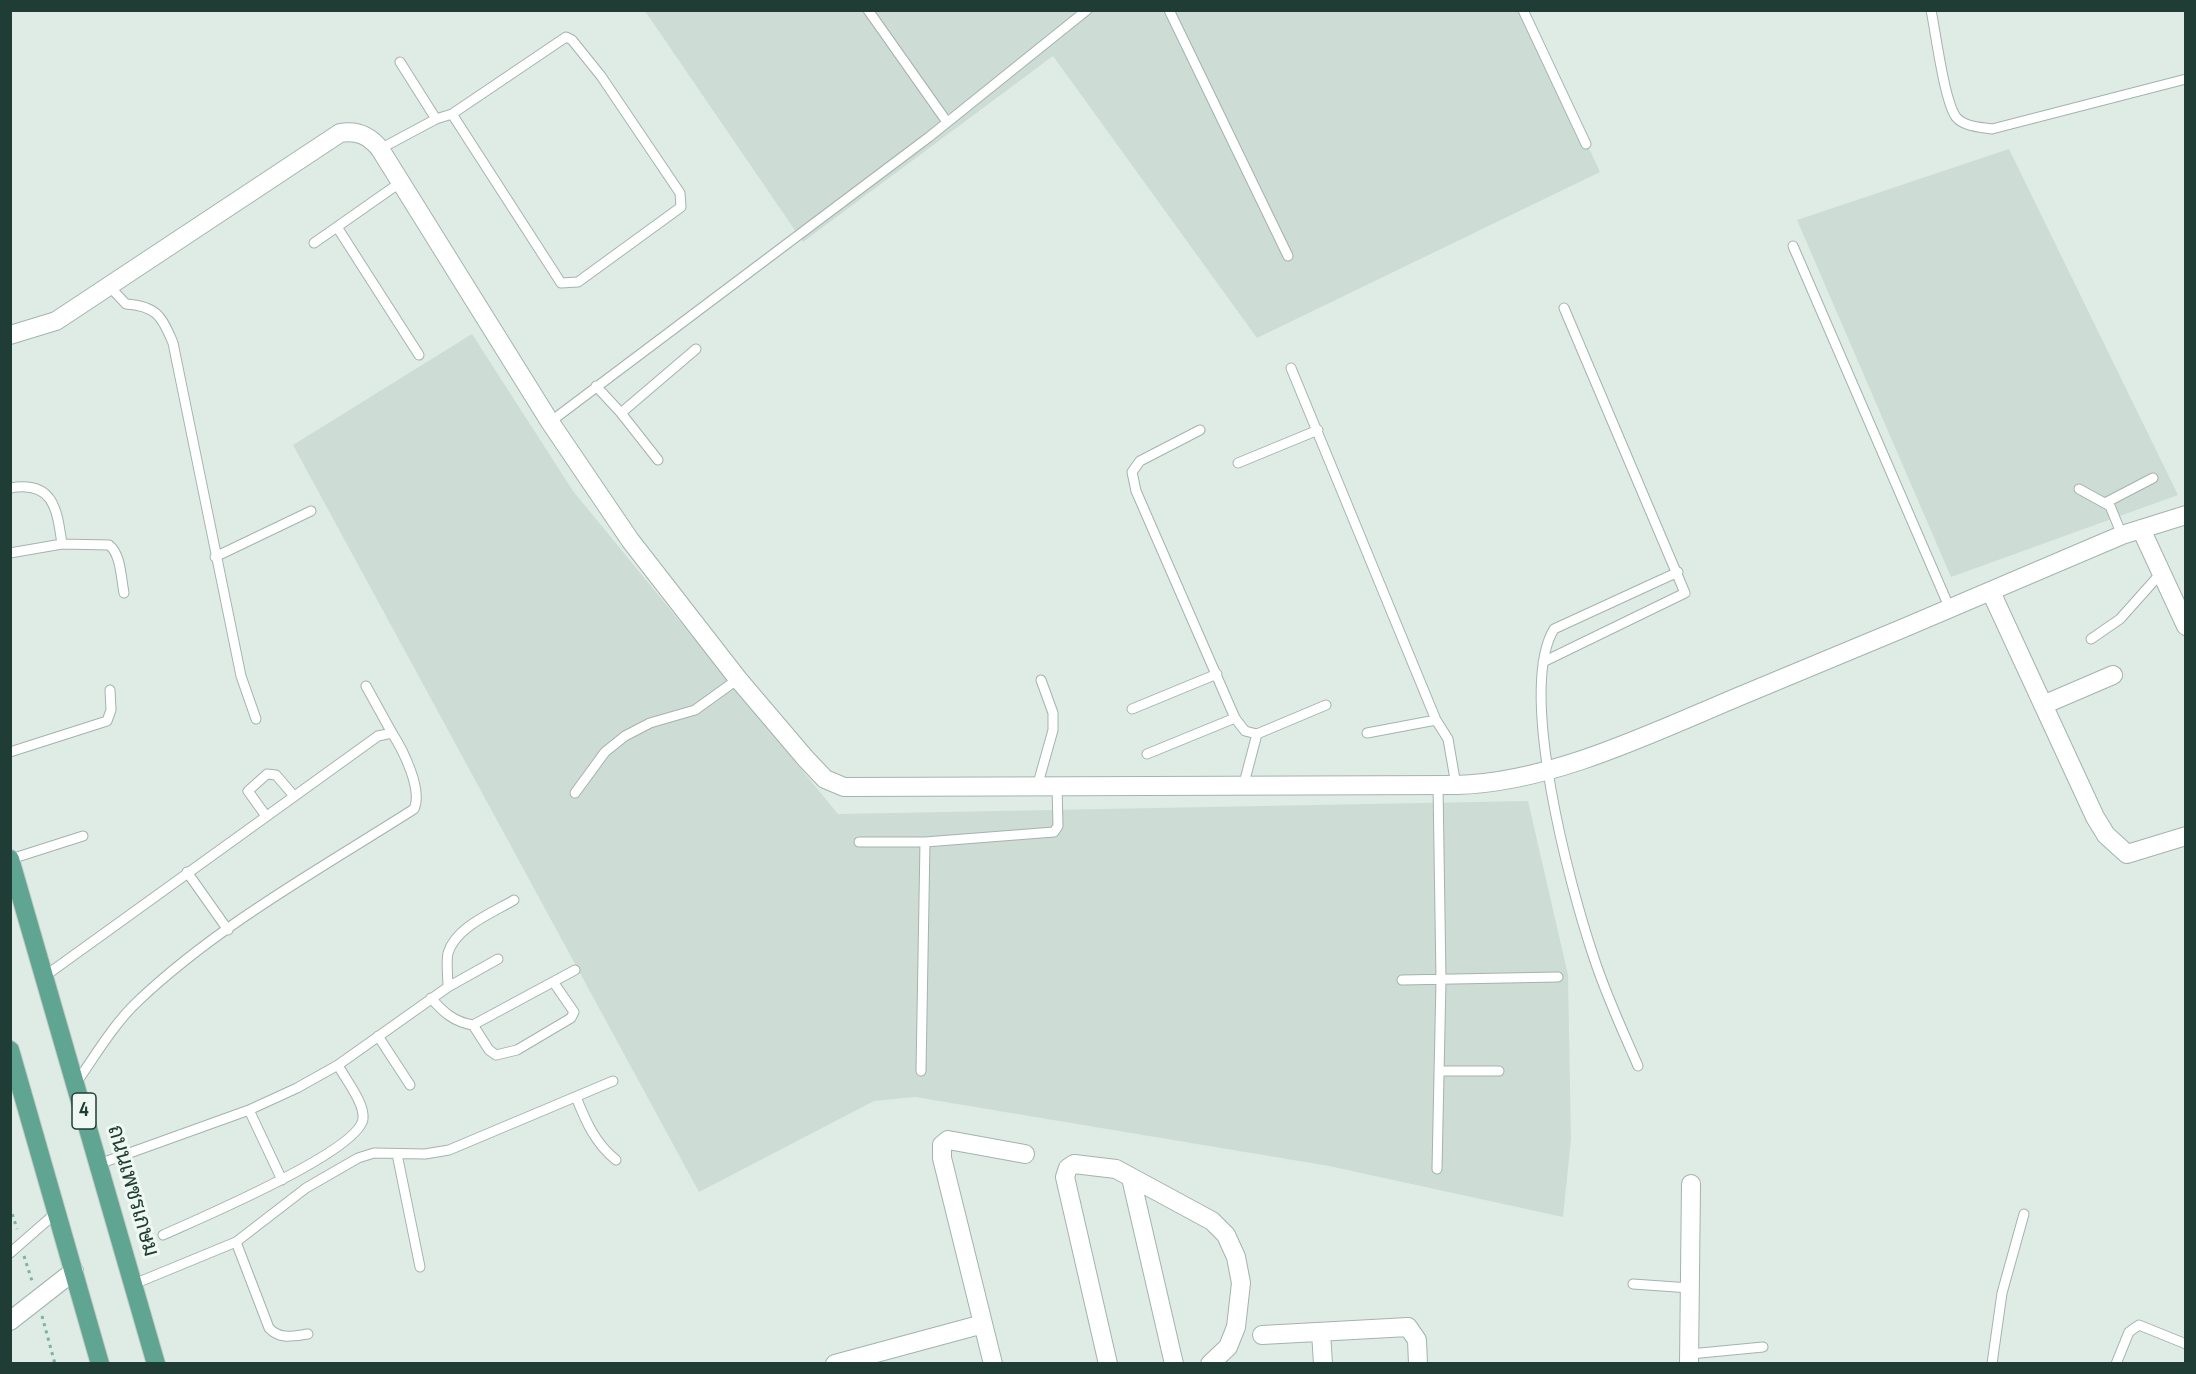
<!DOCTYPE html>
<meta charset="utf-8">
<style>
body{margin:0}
#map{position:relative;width:2196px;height:1374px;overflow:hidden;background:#dfece6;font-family:"Sofia Sans Condensed",sans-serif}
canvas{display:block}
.frame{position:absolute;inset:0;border:12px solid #1f3d34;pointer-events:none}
</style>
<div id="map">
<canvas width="2196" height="1374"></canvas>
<div class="frame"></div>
</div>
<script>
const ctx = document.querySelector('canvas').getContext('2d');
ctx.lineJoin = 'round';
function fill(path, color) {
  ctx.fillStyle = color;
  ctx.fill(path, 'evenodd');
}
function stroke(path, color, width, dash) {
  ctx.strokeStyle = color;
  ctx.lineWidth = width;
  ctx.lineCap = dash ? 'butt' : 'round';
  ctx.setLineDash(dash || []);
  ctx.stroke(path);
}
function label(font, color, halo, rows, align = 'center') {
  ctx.font = font + ' "Sofia Sans Condensed",Sarabun,sans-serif';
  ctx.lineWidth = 6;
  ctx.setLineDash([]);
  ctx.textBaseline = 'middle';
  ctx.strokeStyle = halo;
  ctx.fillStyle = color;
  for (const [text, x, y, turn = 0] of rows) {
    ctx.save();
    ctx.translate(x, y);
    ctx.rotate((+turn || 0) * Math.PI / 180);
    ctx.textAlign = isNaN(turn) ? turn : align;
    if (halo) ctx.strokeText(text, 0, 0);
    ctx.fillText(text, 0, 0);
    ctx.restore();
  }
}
fill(new Path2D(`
 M645,11h881l74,161 -343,166 -204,-282 -250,186z
 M2009,149l169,346 -227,82 -154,-357z
 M472,334l101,157 265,323 690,-13 40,174 3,164 -8,78 -234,-51 -414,-69 -41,4 -175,91 -406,-747z`), '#cddcd5');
const service = new Path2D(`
 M868,10l79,112
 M1169,10l119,246
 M1523,10l63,134
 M1931,10c5,24 13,90 25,107 8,10 25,10 36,12l194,-50
 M400,62l36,57
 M380,149l56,-30 16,-5 114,-77 6,3 29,36 79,117 1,14 -103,75 -17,1 -109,-169
 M337,227l82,128
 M314,243l87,-61
 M1793,246l157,363
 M109,286l17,18c30,2 36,12 47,39l68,333 15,43
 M1291,368l145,352
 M596,386l25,27
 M550,422l379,-285 158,-127
 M1200,430l-60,31 -8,11 4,19 99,227
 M658,460l-37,-47 75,-64
 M1238,463l80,-33
 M10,488c44,-8 47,22 52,56
 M2079,489l31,17 12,29
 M2105,503l48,-25
 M10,553l52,-9 47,1c12,9 12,33 15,48
 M215,557l96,-46
 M2091,639l29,-20 41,-46
 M1543,662l142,-69 -121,-285
 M366,686l26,47
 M1132,709l85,-35
 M1367,733l69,-13 12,19 8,46
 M10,752l97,-31 4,-11 -1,-20
 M1147,754l88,-36 10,13 12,3 69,-29
 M1037,787l16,-57v-17l-12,-33
 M1243,787l14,-53
 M575,793l30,-41 20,-16 25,-13 45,-13 43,-31
 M266,816l-18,-25 19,-17 9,1 18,21
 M859,842h66l129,-10 4,-6 -1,-39
 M11,859l72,-23
 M187,872l41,58
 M45,976l333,-240 14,-3c11,17 31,57 22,76 -94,60 -196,116 -277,193 -24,23 -42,54 -61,81
 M1402,980l156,-3
 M448,987l50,-28
 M431,998c12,14 23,24 42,27l102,-55
 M473,1025l16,25 7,5 21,-5 54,-32 3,-6 -20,-29
 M378,1036l32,49
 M1638,1066c-16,-37 -33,-73 -45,-111 -23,-68 -76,-265 -39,-326l124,-57
 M921,1071l4,-229
 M1439,1071h60
 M576,1097c10,25 19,46 40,63
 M249,1110l33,70
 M397,1154l23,113
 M99,1164l150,-54 48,-22 41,-23 110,-78c0,-10 -2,-24 0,-34 8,-26 44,-40 66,-53
 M1437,1169l4,-189 -3,-195
 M163,1235c33,-15 195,-83 200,-116 2,-16 -18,-40 -25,-54
 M236,1242l33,86c11,12 24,8 39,6
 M10,1253l47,-41
 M134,1284l102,-42 70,-54 52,-30 16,-5 51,1 24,-4 164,-69
 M1633,1284l57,4
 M1690,1354l73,-7
 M1992,1364l10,-71 22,-79
 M2116,1364l13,-32 10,-7 47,19`);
const minor = new Path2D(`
 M10,335l46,-14 284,-188c17,-3 29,2 40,16l170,273 80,118 108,139 68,80 19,20 19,8 612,-2c96,-2 200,-54 289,-91 126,-52 252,-105 377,-159l64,-20
 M2141,529l45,97
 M1991,592l104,225 11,18 21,19 59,-18
 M2043,705l70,-30
 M1131,1178l43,186
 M10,1321l64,-50
 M1321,1332l2,32
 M1262,1335l146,-8 9,13 1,24
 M835,1364l148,-40
 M993,1364l-51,-206v-13l6,-5 77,14
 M1108,1364l-43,-187 3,-9 6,-4 42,5 96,52 14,14 10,22 5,26 -5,44 -8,20 -18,17
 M1689,1364l2,-180`);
const primary = new Path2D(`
 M10,859l146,505
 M10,1050l90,314`);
stroke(service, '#a2b4ad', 11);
stroke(minor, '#a2b4ad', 20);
stroke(primary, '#c0c9c6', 20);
stroke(new Path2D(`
 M10,1207l7,22
 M24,1256l8,25
 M42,1316l13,48`), '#7db29f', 3, [3, 4.5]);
stroke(service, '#fff', 9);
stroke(minor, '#fff', 18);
stroke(primary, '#60a591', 18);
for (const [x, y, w] of [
 [84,1111,24]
]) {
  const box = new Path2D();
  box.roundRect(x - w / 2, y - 18, w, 36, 4.5);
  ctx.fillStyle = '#f0f8f4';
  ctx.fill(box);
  stroke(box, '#1f3d34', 1.5);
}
label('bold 21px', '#1f3d34', null, [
 ["4",84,1111]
]);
label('22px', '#1f3d34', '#f0f8f4', [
 ["ถนนเพชรเกษม",132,1191,74]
]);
</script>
